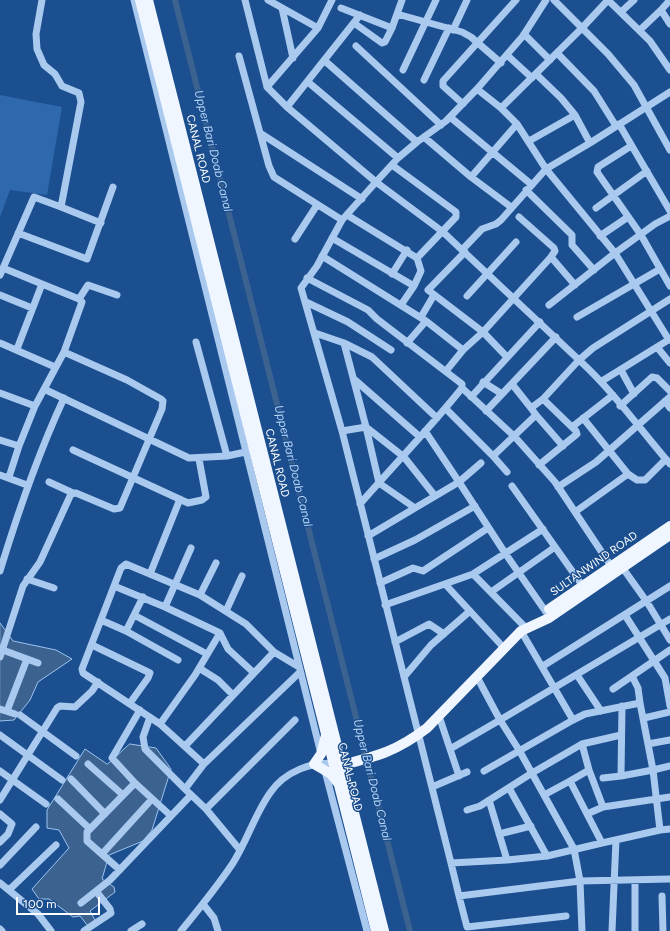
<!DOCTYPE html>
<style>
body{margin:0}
#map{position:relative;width:670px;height:931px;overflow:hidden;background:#1b4f8f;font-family:Figtree,sans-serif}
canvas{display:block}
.scale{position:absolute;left:16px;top:897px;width:84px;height:18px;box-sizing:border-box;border:2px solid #fff;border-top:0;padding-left:5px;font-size:12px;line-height:14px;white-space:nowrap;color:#fff;-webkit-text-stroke:3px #1b4f8f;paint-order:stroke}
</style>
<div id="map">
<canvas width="670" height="931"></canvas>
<div class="scale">100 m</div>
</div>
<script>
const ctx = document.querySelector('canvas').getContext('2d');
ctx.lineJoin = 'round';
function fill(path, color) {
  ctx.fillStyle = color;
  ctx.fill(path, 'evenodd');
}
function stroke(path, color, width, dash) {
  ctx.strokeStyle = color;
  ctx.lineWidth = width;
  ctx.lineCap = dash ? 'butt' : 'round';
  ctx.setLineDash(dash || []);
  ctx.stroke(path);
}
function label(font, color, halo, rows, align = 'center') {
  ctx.font = font + ' Figtree,sans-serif';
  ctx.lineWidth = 3;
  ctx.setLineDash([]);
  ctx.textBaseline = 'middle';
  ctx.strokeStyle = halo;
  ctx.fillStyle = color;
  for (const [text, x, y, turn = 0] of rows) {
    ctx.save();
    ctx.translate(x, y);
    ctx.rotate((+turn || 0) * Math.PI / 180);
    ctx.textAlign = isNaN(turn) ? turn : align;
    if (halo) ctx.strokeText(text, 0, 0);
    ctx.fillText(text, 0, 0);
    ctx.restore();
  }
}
fill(new Path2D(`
 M0,95l62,12 -15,88 -37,-5 -10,27z`), '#2e69ad');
const water = new Path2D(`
 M0,623l13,18 43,9 16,9 -34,23 -8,18 -16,20 -14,1z
 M130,744l26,4 15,21 -19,61 -9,11 -34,14 -7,24 12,8 1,5 -25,19 5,9 -7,6 -8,-10 -7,1 -24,-18h-10l-7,-10 37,-41 -10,-18 -12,-2v-18l38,-61 22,15z`);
fill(water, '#3c6290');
stroke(water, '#9cc4f0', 1);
stroke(new Path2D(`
 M175,0l235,931`), '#3c6290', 6);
stroke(new Path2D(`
 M134,0l187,754
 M245,0l22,87 20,20 89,75 -34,38 -25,46 -16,22 41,143 109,432 56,-3
 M402,0l-5,14 65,18 9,5 30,26
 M554,0l28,28 -81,80 16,16 29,45 -45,51 -5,4 -14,5 -20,21 117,110 14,-12 77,-49
 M608,0l-26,28 26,26 26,31 36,65
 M608,0l42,41 20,29
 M670,0l-9,10 9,14
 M282,8l11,50
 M341,8l51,20 5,-14
 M621,12l13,-12
 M354,23l28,20 3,-1 7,-14
 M318,28l14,-28
 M453,30l14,-30
 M640,30l21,-20
 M524,34l26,26
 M356,46l85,79
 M557,53l37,38 22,35
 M507,55l25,23
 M239,56l21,77 102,66
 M325,61l92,81
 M403,70l33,-70
 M424,80l25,-52
 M308,82l90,76
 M267,87l51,-59 -50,-28
 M670,92l-80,51 -44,26 69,84 40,-29 15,-8
 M463,104l-20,-18v-5l73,-81
 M287,107l73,-92
 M501,108l-24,-19 46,-53 23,-36
 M575,115l15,28
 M450,117l82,68
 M619,124l51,87
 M260,133l9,33 5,11 68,43
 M424,137l47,40 40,30
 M529,141l46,-26 -14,-17 -25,-24
 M631,146l-33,21 -1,5 44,63 29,51
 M471,177l46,-53
 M526,190l46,45v10l22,25
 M61,207l40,16
 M596,208l51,-37
 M347,215l70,43 39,-41v-5l-64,-47
 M18,233l69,26 26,-72
 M600,236l28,-19
 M332,238l82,48 -13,19
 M295,239l22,-34
 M462,250l-19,-18 -67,-50 22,-24 19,-16 29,-21 31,-32
 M465,252l-37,38 55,42 24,25
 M322,256l104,65
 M551,257l24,28
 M3,268l39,16 -25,65
 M392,274l15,-24
 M0,275l34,-78 27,10 20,-105 -2,-9 -17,-7 -7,-12 -11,-9 -7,-16 -1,-15 6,-34
 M307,278l61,32 9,9 85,65v4c-32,40 -68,77 -102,116
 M414,286l7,-15 -4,-13
 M0,295l32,13
 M467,296l49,-54
 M79,299l9,-14 29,10
 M306,302l42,20 43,28
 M549,305l66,-52 54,87
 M421,317l13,-22
 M577,317l83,-48
 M315,333l29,10 28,14 65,61
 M196,342l31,114
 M0,343l55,24
 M344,343l22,84 38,30 31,39
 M407,343l19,-22 37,29 20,-18 68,-75 4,-6 -1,-3 -35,-31
 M657,347l13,16
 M621,370l13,24
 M446,371l17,-21
 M355,380l65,57
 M602,381l68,-42
 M483,382l19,12
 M512,384l19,24
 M462,388l53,49 40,45 56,84
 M44,389l145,69 38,-2 23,-5
 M0,393l35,13 29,-54 18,-50 -3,-3 -37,-15
 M471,397l69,-75
 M665,401l5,7
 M620,406l32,-29 5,1 13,13
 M446,409l47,47 43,-41 -5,-7 12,-9 36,-39c34,31 61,69 91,104
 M486,411l70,-74
 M536,415l27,31
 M583,418l45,56 9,6h8l21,-21
 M572,427l41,-32
 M342,431l24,-4 13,56 36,25 44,-26 -34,-51
 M0,440l19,6
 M73,450l115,53 14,-3 4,-3 -7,-38
 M493,456l14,16
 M481,463l-22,19 46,71 41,59
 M539,465l38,-31 -1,-3 -33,-32
 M0,475l27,10
 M9,477l10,-31 16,-40
 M49,482l24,11
 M512,486l70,99
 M558,487l38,-25 74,-65
 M575,512l53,-38
 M368,536l47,-28
 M374,559l41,-19 60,-34
 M622,567l25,35 23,38
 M0,571c18,-59 38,-117 64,-173
 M150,574l30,-75
 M473,574l53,54
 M27,579l27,9
 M380,583l33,-15 10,3 65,-43
 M445,584l59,64
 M114,586l7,-18 5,-4 74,31 46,29 28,28 25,15
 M491,592l64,-45
 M200,595l16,-32
 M385,605l88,-31 70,-45
 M165,607l26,-59
 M226,611l16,-35
 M134,615l73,39
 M625,615l40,63 5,28
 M101,620l25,11 52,29
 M126,631l17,-34
 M521,631l52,89 12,-6 55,-11 13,67 17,-4
 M395,642l34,-18 15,10
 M92,645l58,28 -2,5 -18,25
 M0,649l38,14
 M0,657l23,-71 17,-24 31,-68 5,-1 38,16 6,-1 42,-99 1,-8 -2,-2 -34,-19 -63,-28
 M543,666l127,-80
 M199,668l19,12 15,15
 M577,675l24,36
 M632,676l6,12 2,15
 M404,677l27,-32 39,-34
 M477,677l23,43 170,-101
 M613,689l57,-39
 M622,706l-1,70 32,-6 7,60 10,-1
 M0,709l15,5
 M140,710l-28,48 23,25 36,33
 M7,711l20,-52
 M20,715l56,41
 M439,716l20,60
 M150,717l-7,20 2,12 40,40
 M644,718l26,-6
 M160,724l35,-49 25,-42
 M0,735l62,45
 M582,744l7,26 14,37
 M648,744l22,-4
 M186,745l88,-93
 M450,749l50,-29 19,30 55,99 6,32 2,50
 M88,764l35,31
 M204,764l96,-92
 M0,771l46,33
 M325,771l42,160
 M484,771l89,-51
 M603,778l18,-2
 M71,779l34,35
 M432,787l35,-15
 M509,788l38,68
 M544,795l26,-14
 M58,799l32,30
 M0,800l57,-92 3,-2 15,1 17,-16 6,-9
 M489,800l18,60 40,-4 55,-13
 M206,809l89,-89
 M467,810l13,-4 52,-33 50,-29 39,-9
 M0,814l12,10 -4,10 -8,8
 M587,814l-17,-33 19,-11
 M660,830l-58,13 -15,-29 16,-7 67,-10
 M499,834l32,-8
 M240,850l-34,-41 -21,-20 19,-25 -44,-40 -77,-51 -1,-4 32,-83 51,21 55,26 8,16 26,24
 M102,854l50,-55
 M451,863l8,33 121,-15 90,-2
 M0,865l36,-38
 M120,870l-33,-29v-9l48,-49
 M635,880v51
 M0,883l38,31 13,17
 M9,890l47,-45
 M459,896l8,31 99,-11
 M662,896l1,35
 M81,903l29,-23 81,-85
 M203,904l11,14 4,13
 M0,929l2,2
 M84,931l27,-18 -1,-4 -14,-18
 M131,931l11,-7
 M181,931c18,-22 36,-44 52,-68 14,-22 22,-49 37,-70 14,-21 43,-33 67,-29
 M612,931l4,-91`), '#a9c9ee', 7);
stroke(new Path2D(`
 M140,0l236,931
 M148,0l236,931
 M549,609l121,-83
 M326,735l-5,19 -7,10 17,10 6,8
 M342,765c36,-9 55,-14 85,-37l94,-97 28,-13 121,-83`), '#f0f6ff', 10);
label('11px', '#fff', '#1b4f8f', [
 ["CANAL ROAD",198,149,76],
 ["CANAL ROAD",277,463,76],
 ["SULTANWIND ROAD",594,564,-35],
 ["CANAL ROAD",350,777,76]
]);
label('italic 12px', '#b5d3f5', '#1b4f8f', [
 ["Upper Bari Doab Canal",213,151,76],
 ["Upper Bari Doab Canal",293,466,76],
 ["Upper Bari Doab Canal",372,780,76]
]);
</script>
